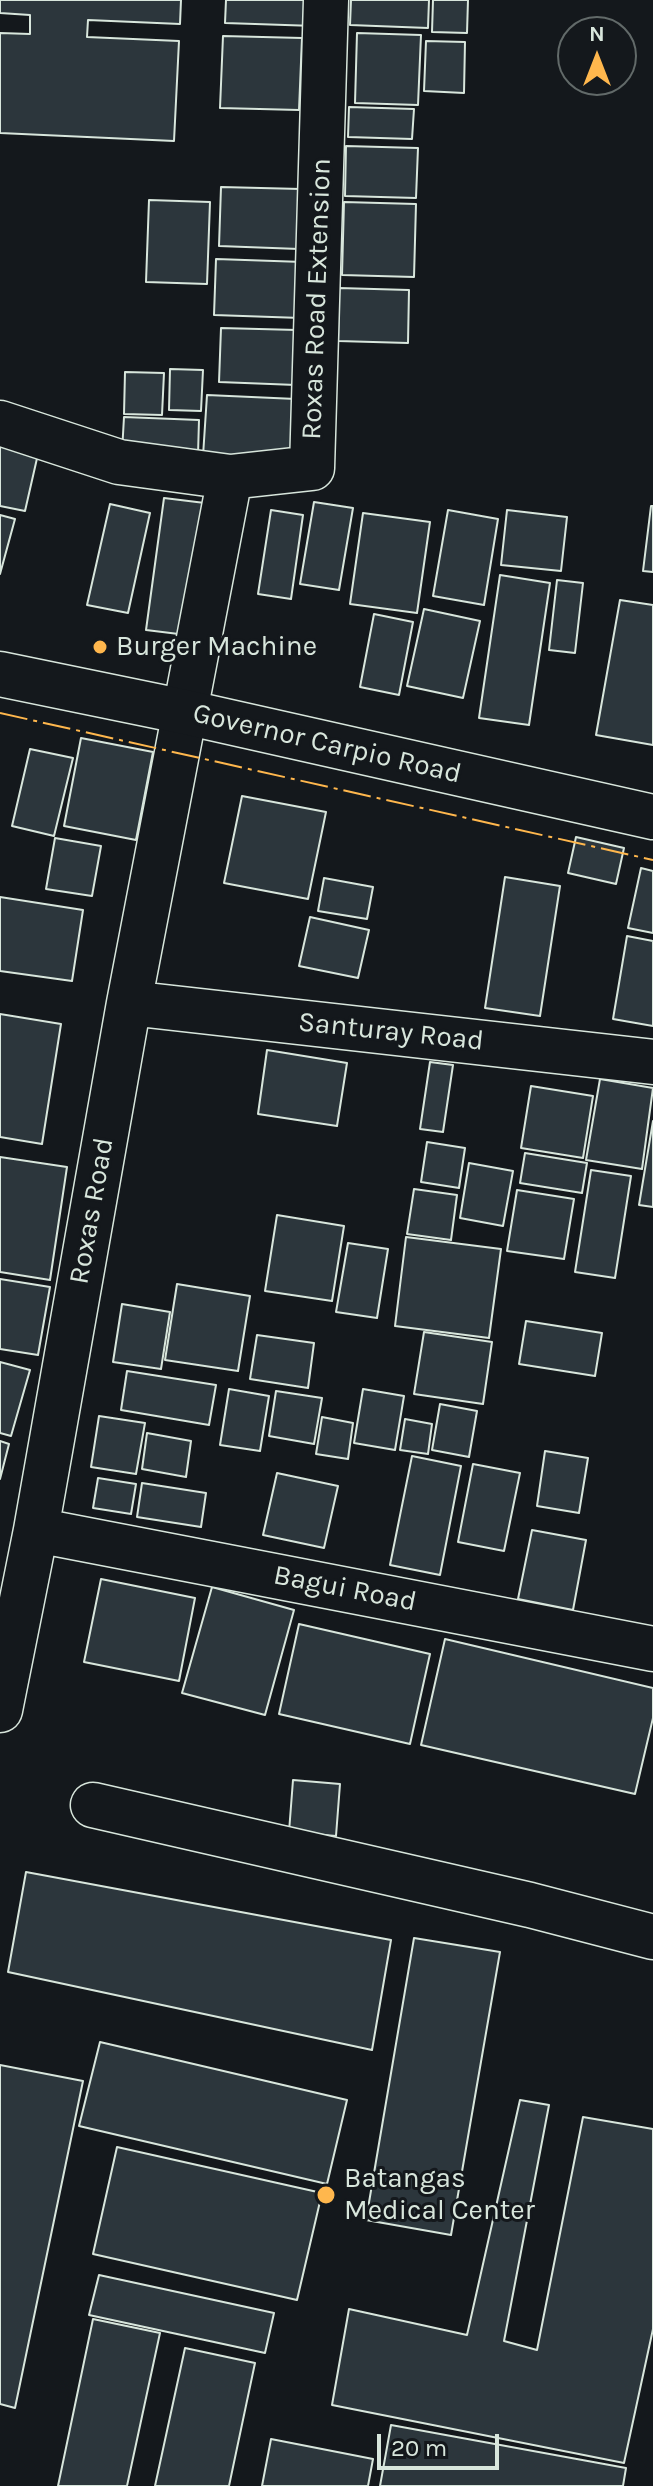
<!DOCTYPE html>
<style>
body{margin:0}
#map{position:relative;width:653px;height:2486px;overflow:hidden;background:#14181c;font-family:Karla,sans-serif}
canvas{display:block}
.north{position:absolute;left:557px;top:16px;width:80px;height:80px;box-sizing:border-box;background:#14181c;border:2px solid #626a69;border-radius:50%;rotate:0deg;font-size:22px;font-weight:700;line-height:32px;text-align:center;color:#d8e6dc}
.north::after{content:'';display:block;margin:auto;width:28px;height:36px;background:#ffb74d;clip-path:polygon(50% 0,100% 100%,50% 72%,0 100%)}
.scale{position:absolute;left:377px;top:2434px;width:122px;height:36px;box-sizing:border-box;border:4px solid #d8e6dc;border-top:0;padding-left:10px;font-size:24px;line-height:28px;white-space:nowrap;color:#d8e6dc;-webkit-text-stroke:6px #14181c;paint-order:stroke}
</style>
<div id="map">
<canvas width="653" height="2486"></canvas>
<div class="north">N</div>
<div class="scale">20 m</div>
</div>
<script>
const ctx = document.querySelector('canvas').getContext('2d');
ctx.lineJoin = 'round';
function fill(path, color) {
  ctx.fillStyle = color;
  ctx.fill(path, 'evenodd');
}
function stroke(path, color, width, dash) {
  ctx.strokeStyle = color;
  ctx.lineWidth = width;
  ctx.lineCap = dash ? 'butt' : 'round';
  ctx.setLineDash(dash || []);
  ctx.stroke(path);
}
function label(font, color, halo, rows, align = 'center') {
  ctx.font = font + ' Karla,sans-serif';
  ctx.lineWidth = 6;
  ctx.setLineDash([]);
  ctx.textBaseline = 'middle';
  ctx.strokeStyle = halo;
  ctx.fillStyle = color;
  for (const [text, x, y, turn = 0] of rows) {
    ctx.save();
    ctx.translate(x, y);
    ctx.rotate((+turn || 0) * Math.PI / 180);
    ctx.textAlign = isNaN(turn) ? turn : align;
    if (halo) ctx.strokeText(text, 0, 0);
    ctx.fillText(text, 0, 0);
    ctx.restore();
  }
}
const building = new Path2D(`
 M0,0h181l-1,24 -92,-4 -1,17 92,4 -5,100 -174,-8v-100l30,1v-19l-30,-2z
 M226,0h90l-1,26 -90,-3z
 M351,0h78l-1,28 -78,-3z
 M433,0h35l-1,33 -35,-1z
 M357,33l64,2 -3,70 -63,-2z
 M223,36l79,2 -3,72 -79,-2z
 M426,41l39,1 -1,51 -40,-2z
 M349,107l65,2 -2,30 -64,-2z
 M346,146l72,2 -2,50 -71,-2z
 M221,187l80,2 -2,60 -80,-3z
 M149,200l61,2 -3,82 -61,-2z
 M344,202l72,2 -2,73 -72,-2z
 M216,259l87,3 -2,56 -87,-3z
 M339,288l70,2 -1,53 -70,-2z
 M221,328l76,2 -1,55 -77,-3z
 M170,369l33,1 -2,41 -32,-1z
 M125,372l39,1 -2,42 -38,-1z
 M207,395l89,4 -3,61 -90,-4z
 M124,417l75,3 -1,35 -76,-3z
 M0,446l38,8 -13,57 -25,-5z
 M164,498l49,6 -18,132 -49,-6z
 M314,502l39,6 -14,82 -39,-6z
 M110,504l40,9 -22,100 -41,-8z
 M651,506h2v66l-10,-1z
 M271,510l32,5 -12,84 -33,-5z
 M448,510l50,9 -14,86 -51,-9z
 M507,510l60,7 -6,54 -60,-6z
 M363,513l67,9 -13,91 -67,-9z
 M0,515l15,4 -15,55z
 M500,575l50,8 -21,142 -50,-7z
 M557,580l26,3 -8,70 -26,-3z
 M620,600l33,5v140l-57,-10z
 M424,609l56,12 -17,77 -56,-12z
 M374,614l39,8 -14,73 -39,-8z
 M81,738l72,14 -17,88 -72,-14z
 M30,749l43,9 -19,78 -42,-10z
 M242,796l84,16 -18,87 -84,-16z
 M576,837l48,11 -8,36 -48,-11z
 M55,838l46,8 -9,50 -46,-7z
 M641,868l12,3v62l-25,-5z
 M505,877l55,9 -20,130 -55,-8z
 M324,878l49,9 -6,32 -49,-8z
 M0,897l83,13 -11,71 -72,-10z
 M310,917l59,13 -11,48 -59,-12z
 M627,936l26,5v85l-40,-7z
 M0,1014l61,10 -19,120 -42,-7z
 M267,1050l80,13 -10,63 -79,-12z
 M430,1062l23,3 -10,67 -23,-3z
 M600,1079l53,9 -11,81 -56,-9z
 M531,1086l62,10 -10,62 -62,-10z
 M653,1121v86l-14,-2z
 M427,1142l38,6 -6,40 -38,-6z
 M525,1153l62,10 -5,30 -62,-10z
 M0,1157l67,10 -17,113 -50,-8z
 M469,1163l44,8 -10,55 -43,-8z
 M591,1170l40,6 -16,102 -40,-6z
 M414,1189l43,6 -6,45 -44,-6z
 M517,1190l57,9 -10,60 -57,-8z
 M277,1215l67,11 -12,75 -67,-10z
 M406,1237l95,12 -12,89 -94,-12z
 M348,1243l40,6 -11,69 -41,-6z
 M0,1279l50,8 -12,68 -38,-6z
 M177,1284l73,12 -12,75 -73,-11z
 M122,1304l48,8 -9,57 -48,-7z
 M526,1321l76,12 -7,43 -76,-12z
 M424,1332l68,10 -9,62 -69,-10z
 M257,1335l57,8 -6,45 -58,-9z
 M0,1362l30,8 -19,66 -11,-3z
 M127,1371l89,14 -7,40 -88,-15z
 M229,1389l40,7 -9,55 -40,-6z
 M363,1389l41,7 -9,54 -41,-7z
 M276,1391l46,7 -8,46 -45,-8z
 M440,1404l37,7 -8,46 -37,-7z
 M99,1416l46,7 -9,51 -45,-7z
 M322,1417l31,6 -5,36 -32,-5z
 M405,1419l27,5 -4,30 -28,-4z
 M147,1433l44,8 -5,36 -44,-8z
 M0,1441l9,3 -9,35z
 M545,1451l43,7 -9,55 -42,-7z
 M412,1456l49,10 -21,109 -50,-10z
 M473,1464l47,9 -16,78 -46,-9z
 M277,1473l61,13 -14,62 -61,-13z
 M98,1478l38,6 -5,30 -38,-6z
 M142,1483l64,10 -5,34 -64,-10z
 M532,1530l54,10 -13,70 -55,-11z
 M101,1579l94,19 -16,83 -95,-19z
 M212,1587l82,23 -29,105 -83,-22z
 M299,1624l131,30 -20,90 -131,-30z
 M445,1639l208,49v30l-18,76 -214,-49z
 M293,1780l47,4 -4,52 -47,-4z
 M26,1872l365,68 -19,110 -364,-78z
 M414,1938l86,14 -49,283 -85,-15z
 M100,2042l247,58 -20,84 -248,-58z
 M0,2065l83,16 -68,327 -15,-4z
 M520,2100l29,5 -45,236 33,9 46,-233 70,12v200l-29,134 -292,-58 17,-96 118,26z
 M117,2147l205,46 -25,107 -204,-46z
 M99,2275l175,38 -9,40 -176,-38z
 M93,2319l67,14 -33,153h-69z
 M185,2348l70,15 -26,123h-74z
 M391,2425l235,43 -3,18h-243z
 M271,2439l102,20 -5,27h-106z`);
fill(building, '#2c363c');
stroke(building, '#d8e6dc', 2);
const minor = new Path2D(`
 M0,423l119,39 111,15
 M129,1003l524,59
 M36,1530l617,119
 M0,1710l36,-180 93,-527 101,-526 82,-9 14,-468
 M93,1805l437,100 123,32`);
const major = new Path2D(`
 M0,674l185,38 468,105`);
stroke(minor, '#d8e6dc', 47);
stroke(major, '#d8e6dc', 47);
stroke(minor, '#14181c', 44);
stroke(major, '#14181c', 44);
stroke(new Path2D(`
 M0,713l653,147`), '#ffb74d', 2, [28, 6, 4, 6]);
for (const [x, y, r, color] of [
 [100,647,8,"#ffb74d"],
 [326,2195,10,"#ffb74d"]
]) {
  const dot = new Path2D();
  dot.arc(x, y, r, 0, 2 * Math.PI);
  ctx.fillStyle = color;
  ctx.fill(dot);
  stroke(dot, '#14181c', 3);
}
label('28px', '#d8e6dc', '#14181c', [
 ["Roxas Road Extension",317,299,-88],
 ["Governor Carpio Road",327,744,13],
 ["Santuray Road",391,1032,6],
 ["Roxas Road",92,1211,-80],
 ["Bagui Road",345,1589,11]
]);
label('28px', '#d8e6dc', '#14181c', [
 ["Burger Machine",116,647],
 ["Batangas",344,2179],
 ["Medical Center",344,2211]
], 'left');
</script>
